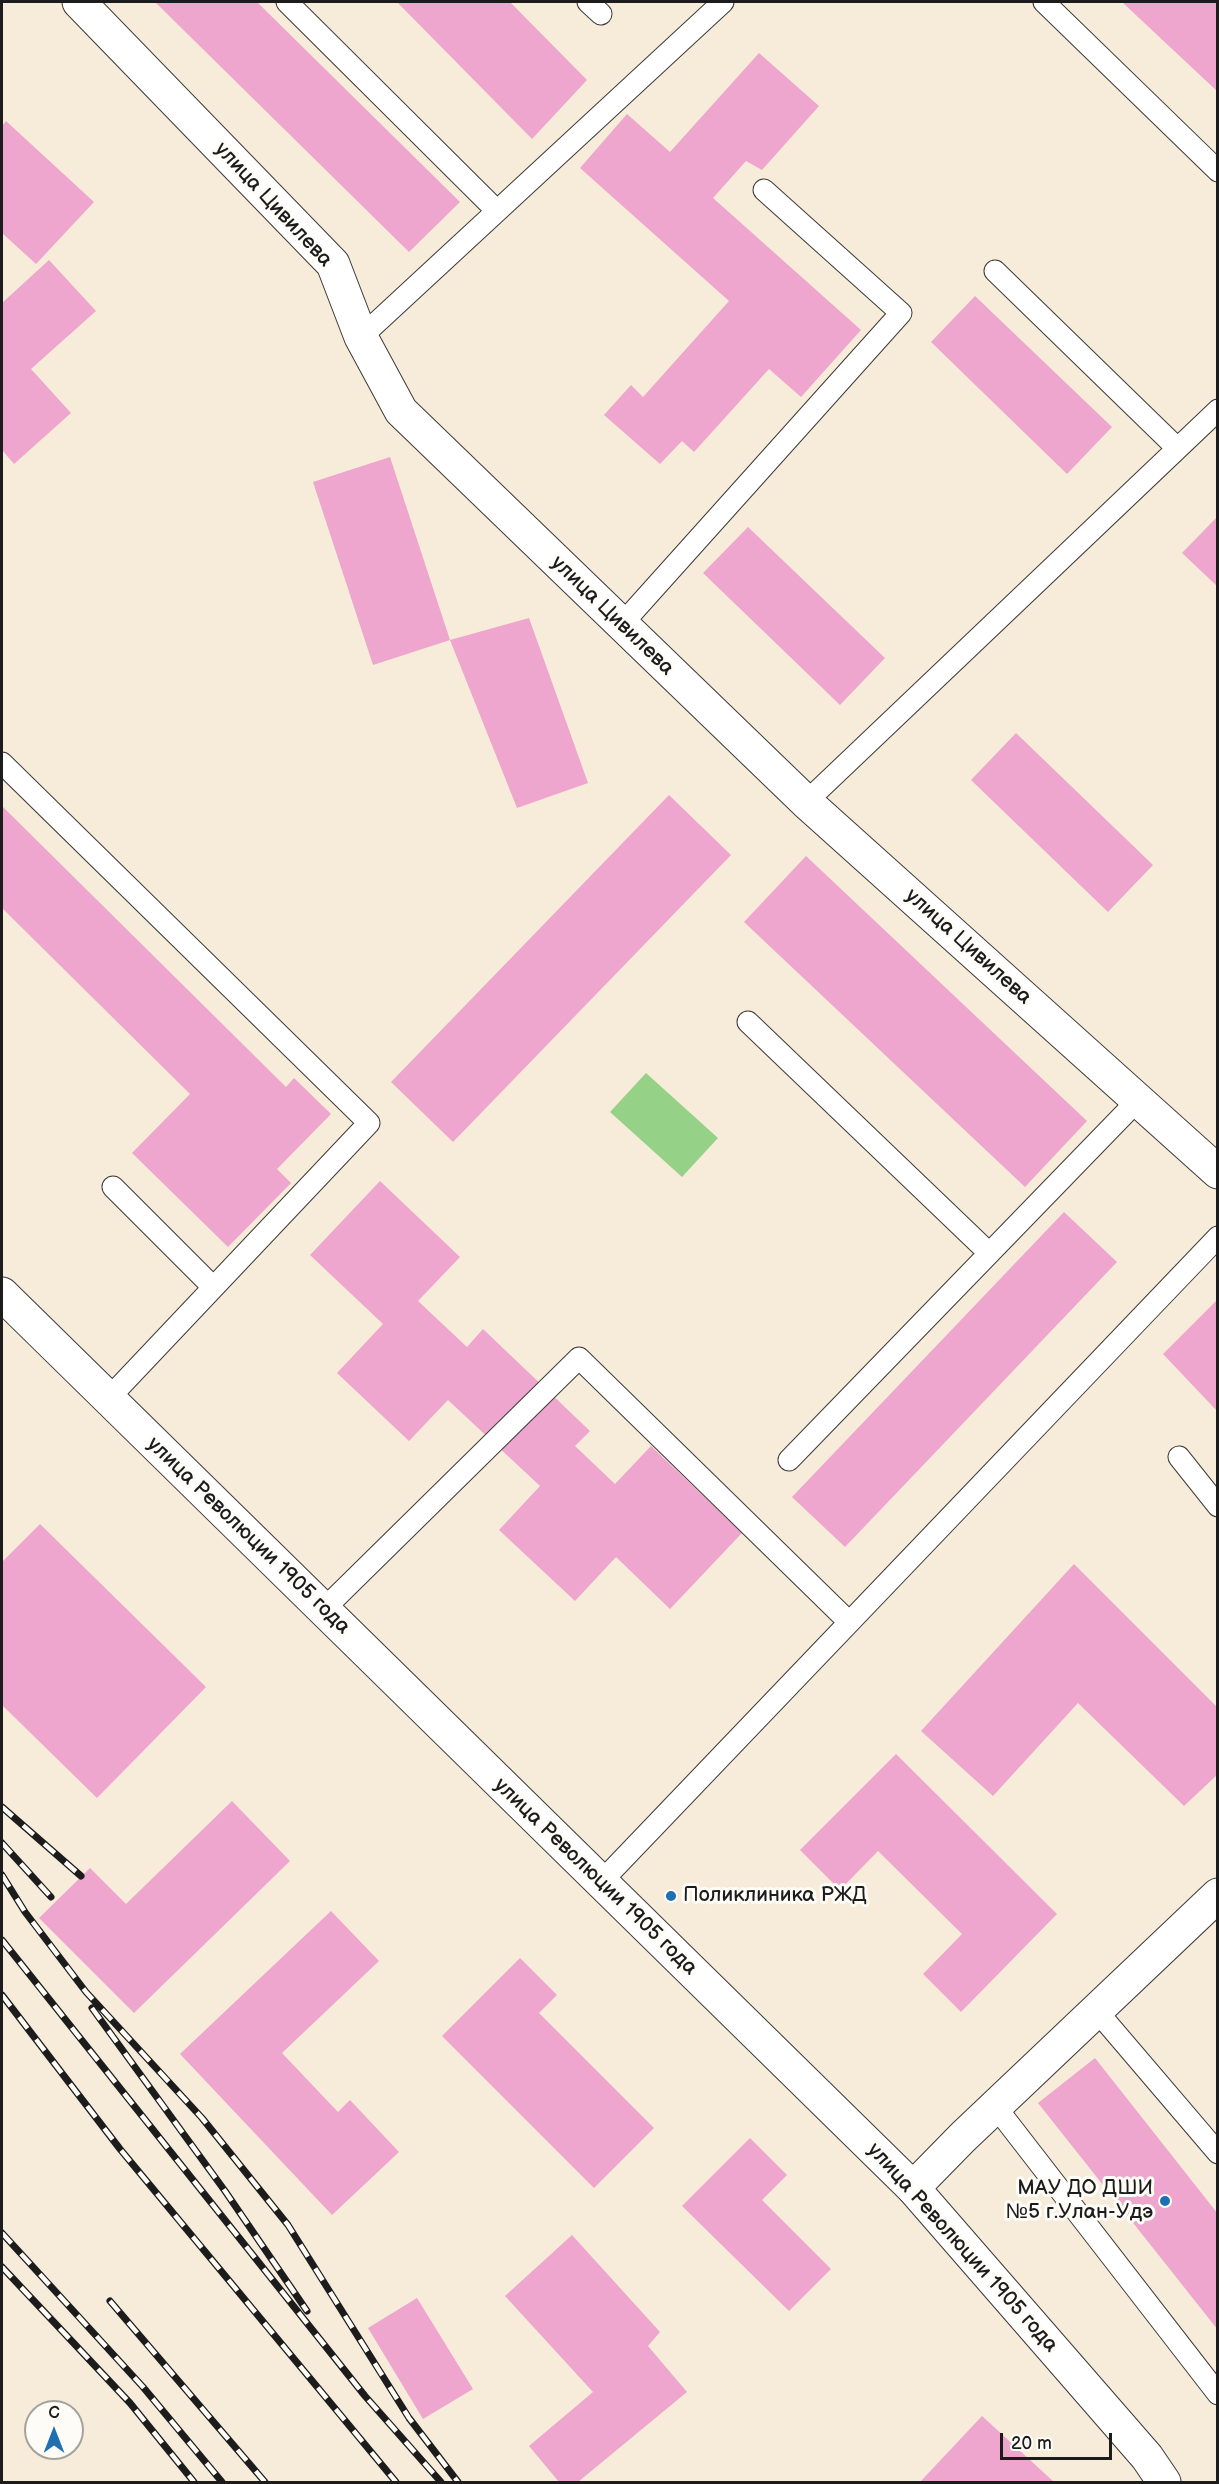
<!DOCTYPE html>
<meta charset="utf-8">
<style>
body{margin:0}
#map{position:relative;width:1219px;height:2484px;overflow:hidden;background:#f7ecda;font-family:"Balsamiq Sans",sans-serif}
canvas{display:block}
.frame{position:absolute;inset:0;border:3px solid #1c1c1c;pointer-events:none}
.north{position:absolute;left:24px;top:2400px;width:60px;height:60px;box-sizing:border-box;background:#fdfcf7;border:2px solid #a3a29f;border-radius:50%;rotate:0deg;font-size:16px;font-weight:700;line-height:24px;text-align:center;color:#1c1c1c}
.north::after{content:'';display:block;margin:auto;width:21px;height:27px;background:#1f6fb2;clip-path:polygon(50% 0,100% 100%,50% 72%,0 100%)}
.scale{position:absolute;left:1000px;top:2433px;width:112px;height:27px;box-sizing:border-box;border:3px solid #1c1c1c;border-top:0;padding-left:8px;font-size:18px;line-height:21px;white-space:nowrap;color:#1c1c1c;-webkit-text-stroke:4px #fdfcf7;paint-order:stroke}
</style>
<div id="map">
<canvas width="1219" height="2484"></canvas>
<div class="frame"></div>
<div class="north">С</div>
<div class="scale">20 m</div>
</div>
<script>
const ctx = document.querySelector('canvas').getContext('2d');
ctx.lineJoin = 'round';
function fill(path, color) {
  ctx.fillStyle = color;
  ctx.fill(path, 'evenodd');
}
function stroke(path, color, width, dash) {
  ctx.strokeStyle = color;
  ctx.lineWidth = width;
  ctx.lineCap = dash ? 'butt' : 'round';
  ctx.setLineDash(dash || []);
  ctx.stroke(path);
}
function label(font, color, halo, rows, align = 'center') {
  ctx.font = font + ' "Balsamiq Sans",sans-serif';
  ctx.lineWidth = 6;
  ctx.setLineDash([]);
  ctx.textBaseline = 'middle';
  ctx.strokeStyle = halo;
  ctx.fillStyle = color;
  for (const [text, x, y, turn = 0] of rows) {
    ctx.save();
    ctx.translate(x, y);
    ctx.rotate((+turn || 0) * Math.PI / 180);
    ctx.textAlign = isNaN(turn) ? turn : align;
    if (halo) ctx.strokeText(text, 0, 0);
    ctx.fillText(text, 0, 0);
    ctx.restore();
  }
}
fill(new Path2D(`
 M646,1073l72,65 -36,39 -72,-65z`), '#95d287');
fill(new Path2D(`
 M155,2h102l203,200 -51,50z
 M397,2h113l77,78 -55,59z
 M1122,2h96v90z
 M759,53l60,53 -57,64 -16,-9 -33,37 148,132 -60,67 -32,-28 -75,83 -12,-11 -22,23 -56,-49 27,-30 12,12 86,-96 -149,-133 47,-54 43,38z
 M6,121l88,81 -58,62 -34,-31v-107z
 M49,260l47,51 -65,58 40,44 -57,51 -12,-14v-147z
 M975,296l137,131 -45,47 -136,-132z
 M390,457l60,183 -77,25 -60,-183z
 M1218,516v71l-36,-34z
 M748,527l137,131 -45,47 -137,-132z
 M529,618l59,165 -71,25 -67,-168z
 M1016,733l137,132 -45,47 -137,-132z
 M669,795l62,60 -278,287 -62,-60z
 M2,806l284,281 8,-9 37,36 -54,55 14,14 -63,64 -96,-94 58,-59 -188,-186z
 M806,856l281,265 -62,66 -281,-265z
 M380,1181l80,76 -42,44 49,46 16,-18 107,102 -15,15 40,38 36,-38 91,87 -72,76 -54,-52 -41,44 -76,-71 41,-44 -92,-86 -39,41 -72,-68 46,-49 -73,-69z
 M1064,1212l53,50 -272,285 -53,-50z
 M1218,1299v113l-55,-58z
 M40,1524l166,163 -109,111 -95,-93v-143z
 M1074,1564l144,144v66l-34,32 -106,-103 -85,93 -72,-65z
 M896,1754l161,160 -96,98 -38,-38 39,-40 -84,-83 -38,39 -40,-40z
 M232,1801l58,60 -156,152 -95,-95 51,-50 36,36z
 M331,1911l48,50 -97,92 56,59 12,-12 49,52 -67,63 -152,-161z
 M520,1958l37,37 -18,18 115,115 -60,60 -152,-152z
 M1095,2058l123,156v116l-180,-227z
 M750,2138l37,37 -25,25 69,69 -42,42 -107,-105z
 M572,2235l88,97 -12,14 39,46 -109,90h-19l-30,-36 64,-54 -88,-96z
 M417,2298l56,91 -50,30 -55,-91z
 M982,2416l72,66h-134z`), '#eea5ce');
const lane = new Path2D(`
 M287,2l210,209
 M588,2l13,12
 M1044,2l174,169
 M995,271l182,177
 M361,337l362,-335
 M622,624l279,-311 -137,-123
 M2,763l367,360 -261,276
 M806,802l412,-392
 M748,1022l241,231
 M113,1187l100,100
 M1179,1457l39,49
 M789,1460l349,-360
 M323,1610l256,-252 270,264
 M601,1882l617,-645
 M1096,2010l122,143
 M995,2106l223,288`);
const street = new Path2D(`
 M79,2l254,262 28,73 40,74 405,391 412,370
 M913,2188l50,-51 255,-242`);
const secondary = new Path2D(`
 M2,1294l911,894 234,269 17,25`);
stroke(lane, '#3d3b38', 23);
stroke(street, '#3d3b38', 35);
stroke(secondary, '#3d3b38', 35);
stroke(lane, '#fff', 21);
stroke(street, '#fff', 33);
stroke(secondary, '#fff', 33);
const rail = new Path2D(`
 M2,1807l79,69
 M2,1843l49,54
 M2,1875l23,37 61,80 116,126 86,107 121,193 49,64
 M2,1940l363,456 76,86
 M2,1995l118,154 276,333
 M92,2008l133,183 82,120
 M2,2233l141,154 79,95
 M2,2267l128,136 64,79
 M110,2301l155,181`);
stroke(rail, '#1c1c1c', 7);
stroke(rail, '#fdfcf7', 4.5, [14]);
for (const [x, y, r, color] of [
 [671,1896,6,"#1f6fb2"],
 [1165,2201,6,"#1f6fb2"]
]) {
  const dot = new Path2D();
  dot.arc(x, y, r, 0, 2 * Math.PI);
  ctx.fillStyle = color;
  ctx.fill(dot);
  stroke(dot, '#fdfcf7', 2);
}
label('21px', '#1c1c1c', '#fdfcf7', [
 ["улица Цивилева",273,205,47],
 ["улица Цивилева",612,616,44],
 ["улица Цивилева",968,947,42],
 ["улица Революции 1905 года",248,1536,44],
 ["улица Революции 1905 года",595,1877,44],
 ["улица Революции 1905 года",962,2248,48]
]);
label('21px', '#1c1c1c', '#fdfcf7', [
 ["Поликлиника РЖД",683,1896],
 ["МАУ ДО ДШИ",1153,2189,"right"],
 ["№5 г.Улан-Удэ",1153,2213,"right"]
], 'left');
</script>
